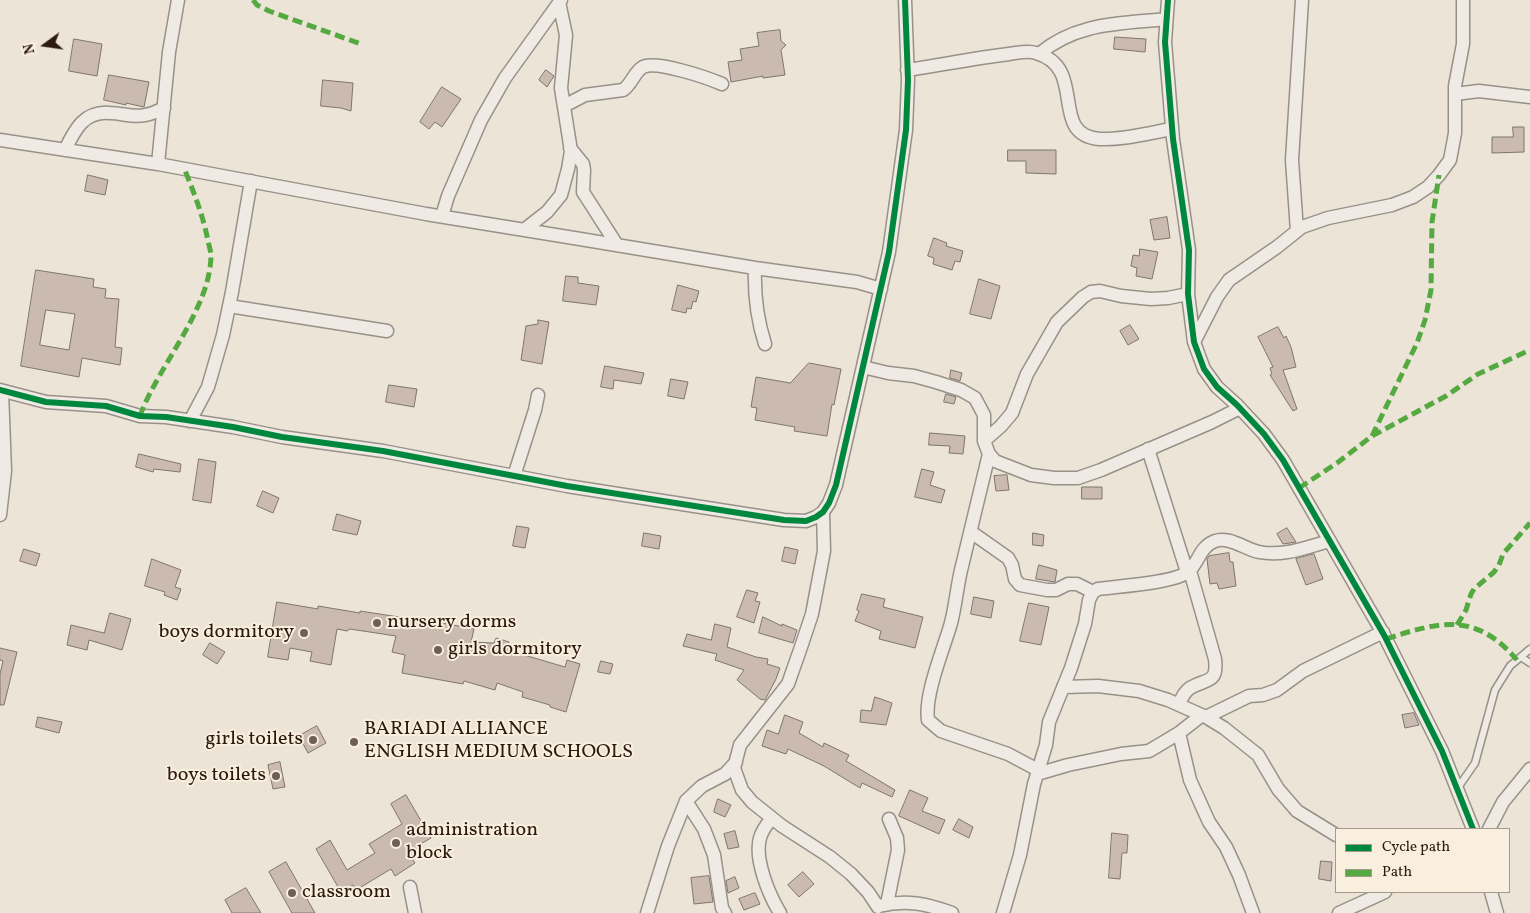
<!DOCTYPE html>
<style>
body{margin:0}
#map{position:relative;width:1530px;height:913px;overflow:hidden;background:#ece4d6;font-family:Vollkorn,serif}
canvas{display:block}
.legend{position:absolute;left:1335px;top:828px;width:175px;height:65px;box-sizing:border-box;background:#f8efde;border:1px solid #a6998b;margin:0;padding:6px 9px;list-style:none;font-size:15px;color:#2c190f}
.legend li{display:flex;align-items:center;gap:10px;height:25px}
.legend b{width:25px;border:1px solid #a6998b}
.north{position:absolute;left:20px;top:20px;width:50px;height:50px;-webkit-text-stroke:4px #f8efde;paint-order:stroke;rotate:256deg;font-size:14px;font-weight:700;line-height:20px;text-align:center;color:#2c190f}
.north::after{content:'';display:block;margin:auto;width:18px;height:22px;background:#2c190f;clip-path:polygon(50% 0,100% 100%,50% 72%,0 100%)}
</style>
<div id="map">
<canvas width="1530" height="913"></canvas>
<ul class="legend">
<li><b style="height:6px;background:#00873e"></b>Cycle path</li>
<li><b style="height:6px;background:#54a941"></b>Path</li>
</ul>
<div class="north">N</div>
</div>
<script>
const ctx = document.querySelector('canvas').getContext('2d');
ctx.lineJoin = 'round';
function fill(path, color) {
  ctx.fillStyle = color;
  ctx.fill(path, 'evenodd');
}
function stroke(path, color, width, dash) {
  ctx.strokeStyle = color;
  ctx.lineWidth = width;
  ctx.lineCap = dash ? 'butt' : 'round';
  ctx.setLineDash(dash || []);
  ctx.stroke(path);
}
function label(font, color, halo, rows, align = 'center') {
  ctx.font = font + ' Vollkorn,serif';
  ctx.lineWidth = 4;
  ctx.setLineDash([]);
  ctx.textBaseline = 'middle';
  ctx.strokeStyle = halo;
  ctx.fillStyle = color;
  for (const [text, x, y, turn = 0] of rows) {
    ctx.save();
    ctx.translate(x, y);
    ctx.rotate((+turn || 0) * Math.PI / 180);
    ctx.textAlign = isNaN(turn) ? turn : align;
    if (halo) ctx.strokeText(text, 0, 0);
    ctx.fillText(text, 0, 0);
    ctx.restore();
  }
}
const building = new Path2D(`
 M780,30l1,11 5,4 -5,5 4,25 -22,3v-2l-32,6 -3,-20 14,-2 -2,-11 19,-3 -2,-13z
 M1115,37l31,2 -1,13 -31,-3z
 M74,39l28,5 -5,32 -28,-5z
 M546,70l8,6 -7,11 -8,-7z
 M109,75l40,7 -5,25 -18,-4v2l-22,-5z
 M323,80l30,3 -2,28 -10,-3 -20,-2z
 M442,87l19,12 -19,28 -7,-5 -6,7 -9,-7z
 M1513,127h11v25l-32,1v-16h21z
 M1008,150h48v24l-30,-1v-12h-18z
 M88,175l20,5 -3,15 -20,-4z
 M1167,217l3,21 -16,2 -4,-20z
 M934,238l13,5 -1,3 17,5 -3,11 -5,-1 -3,9 -19,-6 1,-6 -6,-2z
 M1140,249l18,3 -6,27 -16,-3 1,-8 -6,-2 2,-11 6,1z
 M36,270l58,9 -1,8 13,2 -1,9 14,1 -4,48 7,1 -2,17 -38,-7 -3,19 -58,-11zM46,310l29,4 -6,36 -29,-5z
 M566,276l12,1v6l21,3 -3,19 -33,-4z
 M979,279l21,7 -9,33 -21,-5z
 M678,285l21,6 -3,11 -3,-1 -2,8 -4,-1 -1,5 -14,-3z
 M538,320l11,2 -7,42 -21,-4 5,-34 12,-2z
 M1130,325l9,14 -11,6 -8,-14z
 M1278,327l6,11 2,-2 5,11 5,20 -13,3 14,39 -4,2 -23,-36 2,-1 -2,-6 3,-1 -15,-30z
 M809,363l32,6 -7,36 -2,-1 -5,32 -33,-5 1,-4 -40,-7 2,-12 -6,-1 5,-30 34,6z
 M605,366l39,7 -3,11 -27,-4 -1,9 -12,-2z
 M951,370l11,3 -2,8 -10,-3z
 M671,379l17,3 -4,17 -16,-3z
 M389,385l28,4 -3,18 -28,-5z
 M946,394l10,3 -2,7 -10,-2z
 M930,433l35,3 -2,18 -14,-1 1,-7 -21,-1z
 M139,454l42,10 -1,8 -26,-3 -1,3 -17,-5z
 M199,459l17,3 -5,41 -18,-3z
 M922,469l12,3 -4,13 15,5 -4,13 -26,-6z
 M1007,475l2,15 -13,1 -2,-15z
 M1082,487h20v12h-20z
 M263,491l16,7 -6,15 -16,-7z
 M337,514l24,7 -4,14 -24,-5z
 M517,526l12,2 -4,20 -12,-2z
 M1287,528l9,14 -13,2 -6,-10z
 M644,533l17,3 -2,13 -17,-3z
 M1033,533l11,2 -1,11 -10,-1z
 M785,547l13,3 -3,14 -13,-3z
 M24,549l16,5 -4,12 -16,-5z
 M1229,553l1,9h3l3,24 -17,3 -2,-6 -7,1 -3,-25 2,-3z
 M1314,554l9,25 -17,6 -10,-26z
 M152,559l29,11 -6,17 6,2 -4,11 -13,-5 1,-3 -20,-6z
 M1039,565l18,5 -2,12 -19,-3z
 M747,590l11,3 -3,8 5,1 -6,21 -17,-6z
 M862,594l23,5 -2,8 40,10 -8,31 -36,-9 2,-8 -26,-10 4,-10 -2,-1z
 M974,597l20,4 -3,17 -20,-4z
 M277,602l41,7v-3l42,7v-2l52,8v-2l62,12 -3,13 23,1 2,-5 13,4 -2,8 58,17 2,-7 13,4 -14,48 -16,-5v-2l-28,-8 1,-5 -26,-9 -2,7 -31,-9 -1,3 -61,-11 3,-18 -13,-3 4,-16 -46,-7 -3,2 -10,-2 -6,36 -21,-4 2,-9 -22,-4 -2,12 -20,-3z
 M1029,603l20,4 -8,38 -21,-4z
 M110,613l21,6 -9,31 -33,-10 -2,10 -20,-5 4,-20 33,8z
 M763,617l19,9v-2l15,6 -4,13 -34,-10z
 M715,624l16,4 -4,19 29,10 12,2 -1,5 13,4 -4,11 -11,21 -5,-1 -23,-19 7,-10 -29,-10 2,-6 -34,-8 4,-12 24,6z
 M210,643l15,9 -8,12 -14,-9z
 M0,648l17,4 -13,53h-4v-31l3,-13 -3,-1z
 M601,661l12,3 -3,10 -12,-2z
 M875,697l17,6 -6,22 -26,-3 1,-12 10,1z
 M1414,713l5,12 -14,3 -3,-13z
 M785,715l18,7 -4,11 24,14 1,-4 25,12 -3,6 49,29 -3,7 -30,-14 -2,5 -36,-22 -36,-17 -2,5 -24,-8 5,-16 11,4z
 M38,717l24,5 -3,11 -23,-6z
 M317,726l9,17 -18,10 -9,-17z
 M280,762l5,25 -12,2 -5,-24z
 M910,790l18,8 -6,13 23,9 -6,14 -40,-18z
 M406,795l25,43 -12,7 3,6 -11,6 4,6 -20,13 -4,-7 -35,21 -3,-5 -12,7 -25,-43 14,-9 17,30 28,-17 -6,-9 33,-20 -11,-20z
 M718,799l13,6 -6,12 -11,-5z
 M959,819l14,8 -4,11 -16,-8z
 M735,831l4,16 -11,2 -4,-15z
 M1112,833l16,2 -1,18h-5l-2,26 -11,-1z
 M1321,861l11,1 -1,19 -12,-2z
 M286,862l29,51h-23l-23,-41z
 M803,872l11,12 -15,13 -11,-12z
 M709,876l4,26 -19,2 -3,-26z
 M735,877l4,11 -11,5 -2,-12z
 M246,888l15,25h-29l-7,-13z
 M755,893l5,11 -16,6 -5,-11z`);
fill(building, '#cbbab0');
stroke(building, '#7d766e', 1);
const service = new Path2D(`
 M1521,657l9,6
 M1457,789l18,-26 20,-73 15,-24 20,-17`);
const minor = new Path2D(`
 M1168,0l-3,42 8,97 16,111 -1,44 6,48 10,27 13,18 20,18 27,29 19,26 101,175 58,116 31,78
 M1039,54c38,-32 81,-30 127,-35
 M907,70c34,-5 68,-12 102,-16 8,-1 19,-4 27,-1 53,15 11,82 64,86 24,1 49,-6 72,-10
 M1455,94l24,-3 51,6
 M564,106l21,-11 38,-5c9,-6 11,-18 20,-23 13,-7 65,11 79,17
 M0,140l158,24 268,50 148,24 181,30 102,14 24,7
 M570,148l13,16 1,6 -1,22 34,53
 M65,150c10,-21 19,-39 45,-37 12,0 23,5 35,2 7,-1 13,-4 19,-7
 M158,164l11,-112 9,-52
 M442,216l6,-20 33,-76 24,-42 56,-78
 M524,230l23,-18 14,-17 7,-26 3,-18 -10,-63 5,-53 -7,-33
 M1297,231l-5,-71 10,-160
 M755,268c-1,26 2,51 10,76
 M229,306l158,25
 M1194,342l23,-45 12,-17 48,-33 25,-20 26,-9 64,-13 21,-8 15,-10 11,-12 11,-15 5,-27v-47l8,-42v-44
 M863,367l25,6 26,3 22,6 25,8 14,8 9,17v26l5,13 6,7 36,14 23,3h24l23,-8 111,-48 28,-14
 M0,390l46,12 60,4 34,10 26,1 67,10 49,10 101,14 184,35 217,34 22,1 10,-4 7,-5 6,-9 7,-18 53,-233 17,-122 2,-50 -3,-80
 M190,421l18,-34 15,-52 9,-43 19,-111
 M984,441l17,-15 11,-13 15,-39 30,-52 26,-25 8,-5 9,-1 21,5 30,3 17,-1 20,-4
 M1148,449l39,123
 M989,454c-9,38 -18,75 -27,112 -5,19 -6,38 -11,57 -7,25 -27,72 -23,97l13,11 67,23 30,16
 M514,476l21,-66 3,-15
 M823,512l1,39 -12,63 -11,33 -13,37 -48,61 -6,23 8,22 10,12 30,24 48,31 21,17 17,18 10,15
 M0,515l5,-44 -3,-80
 M971,532l37,26 4,7 3,14 5,6 27,5h9l12,-6h9l16,8
 M1063,687l35,-1 41,5 29,9 38,17 18,11 34,27 20,34 19,22 39,24
 M1179,705c2,-6 5,-13 11,-17 17,-10 28,-4 25,-29l-25,-88
 M1206,717l43,-21 14,-1 14,-5 26,-19 80,-39
 M1179,733l11,47 19,42 17,25 13,28 14,38
 M1037,774l31,-9 53,-11 28,-3 30,-18 23,-18
 M686,801l18,28 10,26 8,53 3,5
 M772,818c-5,6 -10,12 -12,20 -6,21 9,57 20,75
 M1489,829l14,-27 27,-33
 M410,887l5,26
 M1491,892l6,21
 M887,904l11,-54 -1,-12 -8,-19
 M879,906c27,-7 48,-2 73,7
 M647,913l21,-67 18,-45 16,-15 23,-12 11,-12
 M1003,913l17,-58 14,-71 12,-39 3,-23 22,-54 14,-44 4,-24 4,-8 5,-3c22,-3 75,-6 90,-17 11,-9 11,-25 27,-31 14,-5 30,8 44,11 25,5 47,-5 71,-11
 M1339,913l46,-21`);
stroke(service, '#989188', 9);
stroke(minor, '#989188', 15);
stroke(service, '#efebe4', 6);
stroke(minor, '#efebe4', 12);
stroke(new Path2D(`
 M253,0l4,5 12,6 92,33
 M140,416c18,-50 70,-106 71,-160 0,-5 -2,-10 -3,-15 -5,-26 -14,-48 -24,-73
 M1372,436l45,-93 8,-23 6,-30 1,-68 7,-47
 M1299,488l38,-25 35,-27 74,-40 32,-22 52,-24
 M1457,625l9,-15 5,-16 3,-5 20,-17 5,-7 4,-11 27,-31
 M1386,639c55,-18 90,-27 131,21`), '#54a941', 5, [10, 5]);
stroke(new Path2D(`
 M1168,0l-3,42 8,97 16,111 -1,44 6,48 10,27 13,18 20,18 27,29 19,26 101,175 58,116 31,78
 M0,390l46,12 60,4 34,10 26,1 67,10 49,10 101,14 184,35 217,34 22,1 10,-4 7,-5 6,-9 7,-18 53,-233 17,-122 2,-50 -3,-80`), '#00873e', 6);
for (const [x, y, r, color] of [
 [377,623,5,"#6f6055"],
 [304,633,5,"#6f6055"],
 [438,650,5,"#6f6055"],
 [313,740,5,"#6f6055"],
 [354,742,5,"#6f6055"],
 [276,776,5,"#6f6055"],
 [396,843,5,"#6f6055"],
 [292,893,5,"#6f6055"]
]) {
  const dot = new Path2D();
  dot.arc(x, y, r, 0, 2 * Math.PI);
  ctx.fillStyle = color;
  ctx.fill(dot);
  stroke(dot, '#f8efde', 2);
}
label('20px', '#2c190f', '#f8efde', [
 ["nursery dorms",387,623],
 ["boys dormitory",294,633,"right"],
 ["girls dormitory",448,650],
 ["BARIADI ALLIANCE",364,730],
 ["ENGLISH MEDIUM SCHOOLS",364,753],
 ["girls toilets",303,740,"right"],
 ["boys toilets",266,776,"right"],
 ["administration",406,831],
 ["block",406,854],
 ["classroom",302,893]
], 'left');
</script>
